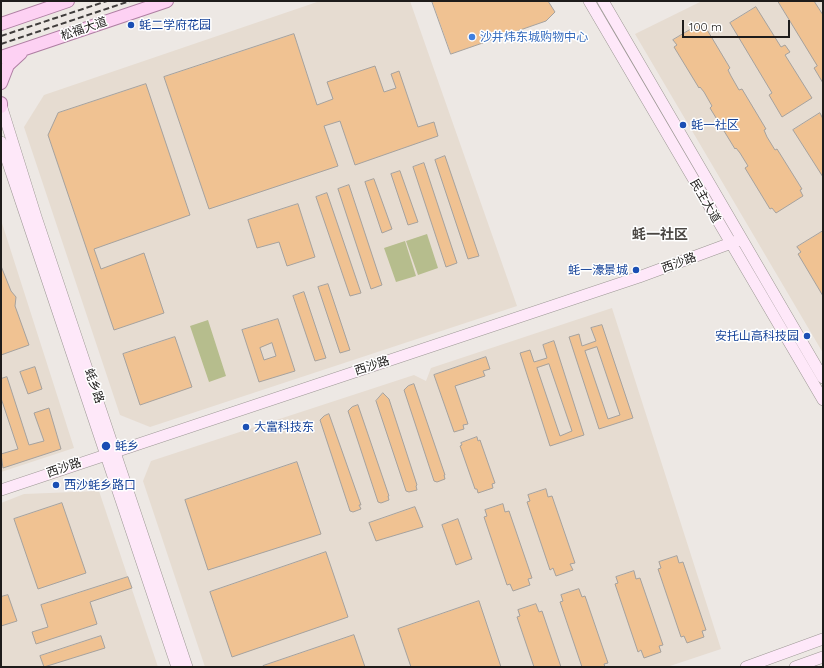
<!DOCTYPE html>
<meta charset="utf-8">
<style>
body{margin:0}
#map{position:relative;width:824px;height:668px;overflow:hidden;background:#ede8e4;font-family:Quicksand,sans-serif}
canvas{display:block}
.frame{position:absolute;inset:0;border:2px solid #1e1c1b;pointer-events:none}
.scale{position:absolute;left:682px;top:20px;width:108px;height:18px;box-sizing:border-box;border:2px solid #1e1c1b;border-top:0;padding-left:5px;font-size:12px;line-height:14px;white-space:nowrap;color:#1e1c1b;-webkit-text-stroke:3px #fff;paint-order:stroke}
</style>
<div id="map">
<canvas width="824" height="668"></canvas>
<div class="frame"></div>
<div class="scale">100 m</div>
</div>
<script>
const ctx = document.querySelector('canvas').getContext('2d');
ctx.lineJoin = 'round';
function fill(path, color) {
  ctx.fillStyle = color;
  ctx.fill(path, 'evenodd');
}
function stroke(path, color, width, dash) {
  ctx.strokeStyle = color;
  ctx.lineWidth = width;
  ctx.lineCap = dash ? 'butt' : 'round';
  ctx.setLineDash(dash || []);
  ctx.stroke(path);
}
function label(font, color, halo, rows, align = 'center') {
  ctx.font = font + ' Quicksand,"Noto Sans SC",sans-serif';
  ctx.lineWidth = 3;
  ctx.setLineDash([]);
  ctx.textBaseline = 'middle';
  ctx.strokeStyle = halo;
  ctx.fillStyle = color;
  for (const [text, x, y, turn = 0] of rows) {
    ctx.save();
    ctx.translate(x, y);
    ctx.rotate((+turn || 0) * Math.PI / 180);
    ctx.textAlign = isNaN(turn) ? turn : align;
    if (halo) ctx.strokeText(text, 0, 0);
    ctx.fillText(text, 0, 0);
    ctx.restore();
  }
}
fill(new Path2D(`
 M320,1h90l107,305 -367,121 -30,-12 -96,-288 20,-32z
 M702,1h121v352l-188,-319z
 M1,220l73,228 -73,24z
 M612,308l109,341 -54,18h-462l-62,-186 8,-20 263,-86 12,6 5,-13z
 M99,491l59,176h-157v-164l23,-9z`), '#e6dcd1');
fill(new Path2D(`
 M427,234l11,34 -20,7 -12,-34z
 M405,241l11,35 -20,6 -12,-34z
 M208,320l18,56 -17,6 -19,-56z`), '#b6bd8d');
const building = new Path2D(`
 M432,1h116l7,11 -9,9 -95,33z
 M778,1h36l9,14v68l-9,-15 3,-2z
 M756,7l25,40 4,-2 5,7 -5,3 27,43 -30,19 -13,-22 3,-2 -42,-70z
 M700,24l3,6 3,-2 24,40 -2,2 3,6 8,14 3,-1 24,40 -2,1 3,7 8,13 2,-1 25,40 -2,1 3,6 -27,17 -4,-5 -2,1 -25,-41 3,-2 -8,-13 -4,-5 -1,1 -25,-41 2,-2 -8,-14 -4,-5 -1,1 -25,-41 3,-2 -4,-5z
 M294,34l23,71 16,-6 -6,-17 48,-16 9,26 12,-4 -5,-14 8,-3 19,56 16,-5 4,14 -83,29 -15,-44 -16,5 14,40 -129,43 -45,-132z
 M146,84l44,131 -96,34 7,20 43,-16 20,60 -50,17 -66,-195 10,-22z
 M820,113l3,6v58l-30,-47z
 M445,156l34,100 -11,3 -33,-99z
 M424,163l33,100 -11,4 -33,-100z
 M400,171l18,51 -10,3 -17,-51z
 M374,179l18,50 -10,4 -17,-51z
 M349,185l33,100 -11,4 -33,-100z
 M327,193l34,100 -11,3 -34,-99z
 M298,204l17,53 -28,9 -8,-24 -22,6 -9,-28z
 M823,231v65l-25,-42 3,-2 -4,-5z
 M1,266l10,25 5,6 -1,9 14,39 -28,10z
 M328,284l22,66 -10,3 -22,-66z
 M304,292l22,66 -11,3 -22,-65z
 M278,319l17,52 -36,11 -17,-52zM272,343l4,13 -12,4 -4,-12z
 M602,325l31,93 -34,11 -30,-92 10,-3 3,12 14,-5 -5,-13zM597,347l23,68 -12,4 -23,-68z
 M175,337l17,50 -52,18 -17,-51z
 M554,341l30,94 -34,11 -30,-93 10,-3 4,12 13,-4 -4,-13zM549,364l23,67 -12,5 -23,-68z
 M486,357l4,12 -7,2 2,5 -30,10 13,38 -5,1 1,4 -10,3 -20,-57z
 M35,367l7,22 -14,5 -8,-22z
 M7,377l22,68 15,-4 -10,-28 15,-5 12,41 -58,19 -2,-14 17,-5 -17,-51v-19z
 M414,384l31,91h-1l1,4 -8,3 -3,-1 -30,-91 4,-4z
 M383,393l6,6 28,86 -1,1 1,4 -8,2 -3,-1 -30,-90z
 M358,405l31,91h-1l1,4 -8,3 -3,-1 -30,-91 4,-4z
 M329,414l32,91h-2l2,4 -8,3 -3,-1 -30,-91 4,-4z
 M477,437l1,4 2,-1 15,43 -3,1 1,4 -15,5 -1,-4h-2l-15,-43 2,-1 -1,-2z
 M297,462l24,72 -113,36 -23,-70z
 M546,489l2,8 4,-1 23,67 -5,1 3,6 -17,6 -3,-8 -3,2 -23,-68 3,-1 -2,-6z
 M62,503l24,70 -48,16 -24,-70z
 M503,504l2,8 4,-1 23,67 -4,1 2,6 -17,6 -3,-7 -3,1 -23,-68 3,-1 -2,-6z
 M415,507l8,20 -47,14 -7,-18z
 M458,519l14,40 -16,6 -14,-40z
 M326,552l22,65 -116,40 -22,-65z
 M677,556l2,7 4,-1 23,68 -4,1 2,6 -17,6 -3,-7 -3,1 -23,-68 3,-1 -2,-6z
 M634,571l2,8 4,-1 23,67 -4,1 2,6 -17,6 -3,-8 -3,2 -23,-68 3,-1 -2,-6z
 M128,577l4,11 -42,14 7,22 -61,20 -4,-12 16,-5 -7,-22z
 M579,589l3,8 3,-1 23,67 -4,1 1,3h-23l-22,-65 3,-1 -2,-6z
 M8,595l9,26 -16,5v-29z
 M479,601l22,66h-90l-13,-38z
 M536,604l3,8 3,-1 19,56h-27l-17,-50 3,-1 -2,-6z
 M354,635l11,32h-102v-1z
 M101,636l4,12 -61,19 -4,-11z`);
fill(building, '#f0c292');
stroke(building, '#a6a29e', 1);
const secondary = new Path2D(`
 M589,1l234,399
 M603,1l220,377
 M1,105l35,112 151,450
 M1,142l176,525
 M1,490l638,-213 103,-38
 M746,667l77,-28
 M795,667l28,-10`);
const primary = new Path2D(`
 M1,24l67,-23
 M1,57l166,-56
 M1,83l7,-18 13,-12
 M1,103v4`);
stroke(secondary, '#9c9894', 12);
stroke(primary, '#ae7ea2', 14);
stroke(secondary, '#fee8f9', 11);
stroke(primary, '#fdd1f3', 12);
stroke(new Path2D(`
 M1,36l106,-35
 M1,44l129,-43`), '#3f3c3b', 2, [6, 3]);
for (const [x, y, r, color] of [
 [131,25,4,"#1a4fb4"],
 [472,37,4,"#3f7fe0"],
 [683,125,4,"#1a4fb4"],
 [636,270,4,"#1a4fb4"],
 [807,336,4,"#1a4fb4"],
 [246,427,4,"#1a4fb4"],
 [106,446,5,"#1a4fb4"],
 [56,485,4,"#1a4fb4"]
]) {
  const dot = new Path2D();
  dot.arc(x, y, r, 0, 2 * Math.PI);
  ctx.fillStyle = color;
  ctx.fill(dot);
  stroke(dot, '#fff', 1.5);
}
label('12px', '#164399', '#fff', [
 ["蚝二学府花园",139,25],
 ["蚝一社区",691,125],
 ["蚝一濠景城",628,270,"right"],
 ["安托山高科技园",799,336,"right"],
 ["大富科技东",254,427],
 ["蚝乡",115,446],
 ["西沙蚝乡路口",64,485]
], 'left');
label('12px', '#1e1c1b', '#fff', [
 ["松福大道",84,29,-19],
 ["民主大道",705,201,60],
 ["西沙路",679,263,-20],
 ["西沙路",372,366,-18],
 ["蚝乡路",94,386,71],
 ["西沙路",64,468,-19]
]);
label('12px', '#366cbe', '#fff', [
 ["沙井炜东城购物中心",480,37]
], 'left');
label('bold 14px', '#4a4642', '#fff', [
 ["蚝一社区",660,235]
]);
</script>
